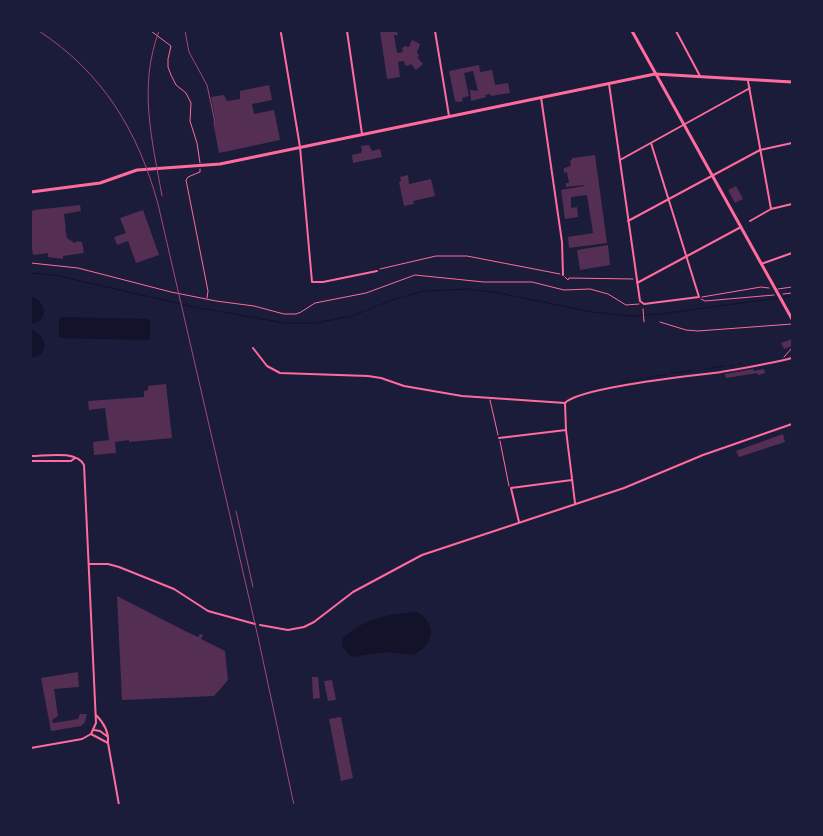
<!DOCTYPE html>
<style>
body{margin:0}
#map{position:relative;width:823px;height:836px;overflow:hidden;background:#1b1b3a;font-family:Spectral,serif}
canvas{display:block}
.frame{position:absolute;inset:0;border:32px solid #1b1b3a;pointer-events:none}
</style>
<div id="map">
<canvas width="823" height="836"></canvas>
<div class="frame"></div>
</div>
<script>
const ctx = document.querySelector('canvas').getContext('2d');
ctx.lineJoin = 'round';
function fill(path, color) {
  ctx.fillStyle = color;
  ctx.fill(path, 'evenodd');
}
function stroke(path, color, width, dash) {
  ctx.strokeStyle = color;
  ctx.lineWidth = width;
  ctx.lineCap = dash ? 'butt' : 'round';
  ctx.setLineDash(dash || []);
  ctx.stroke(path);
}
fill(new Path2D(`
 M31,296c16,6 18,25 0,28z
 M61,317l87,2 2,2v17l-3,2 -86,-2 -2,-2v-17z
 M33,330c15,8 16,25 -2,28v-27z
 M417,612c21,12 17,35 -5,43l-26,-3 -35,5 -9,-11 1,-8c23,-20 44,-24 74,-26z`), '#12122b');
stroke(new Path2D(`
 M31,273l28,3 135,31 91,16h30l37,-7 40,-16 32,-9 44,-2 31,4 93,19 40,4 29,-2 131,-18
 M739,364h3
 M729,366l4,-1
 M712,368l13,-2
 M705,369h1
 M709,369l2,-1
 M672,373l20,-2
 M656,376l10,-1
 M646,378l7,-1
 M640,379h2
 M636,380h2
 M632,381l2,-1
 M620,383l8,-2`), '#12122b', 1);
fill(new Path2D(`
 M380,31l17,1 1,3h-4l3,18 6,-1 -1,-4 3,-2 4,1 3,-7 8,4 -3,8 2,4 -2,1 6,7 -7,6 -5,-6 -3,2 -3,-1 -1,-4 -6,1 2,15 -13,2z
 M479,65l1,7 12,-2 3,15 13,-2 2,10 -19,3 -1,-2 -5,1 1,2 -15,4 -1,-11 8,1 -5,-20 -9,2 5,23 -7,2 1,3 -5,1 -3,-1 -6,-30z
 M269,85l3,15 -20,4 2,10 20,-4 6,30 -61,13 -6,-31h3l-5,-25 13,-2 3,6 13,-2v-8z
 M369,145l3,6 8,-2 2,8 -29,6 -1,-8 9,-2 1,-2 -1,-5z
 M595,155l12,88 -38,5 -1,-11 25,-4 -6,-38 -16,2v11l6,-1 1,10 -13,2 -4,-29 23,-4 -1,-1 -17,2v-4h3l-2,-11 -3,1v-5l7,-2 -1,-6h2v-2z
 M408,175l1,9 22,-5 4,17 -22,5 1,3 -10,2 -5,-24 2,-1 -1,-4z
 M736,186l7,13 -8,4 -7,-13z
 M80,205l1,6 -17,3 2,15h-1l2,9 6,4 2,1 2,-2 5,1 2,11 -21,3v3l-15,-2v-4l-15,2 -2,-13v-30l3,-2z
 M143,210l16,45 -23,8 -8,-22 -11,4 -3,-8 12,-4 -6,-15z
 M608,245l2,20 -30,5 -3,-20z
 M792,339v7l-8,3 -3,-6z
 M753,369l1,2 10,-2 1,4 -7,2 -1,-2 -31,5 -1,-4z
 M166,384l6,54 -43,4v-2l-14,2 1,11 -22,2 -1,-13 16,-2 -4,-32 -16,2 -1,-9 56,-4v-6l4,-1v-4z
 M783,434l2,8 -46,15 -3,-6z
 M117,596l68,35 13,6 2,-3 3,1 -2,4 24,12 3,29 -14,16 -92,4z
 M78,672l1,15 -25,2 4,27 -6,4 1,3 25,-4 2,-5h7l-2,8 -4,4 -30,5 -10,-53z
 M312,677h6l2,21 -7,1z
 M332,680l4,20 -8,1 -4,-20z
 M341,717l12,61 -12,3 -12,-62z`), '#542f53');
stroke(new Path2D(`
 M151,31l20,15 -3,13v8l3,8 5,10 10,8 5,10 -1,18 7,22 3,20
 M200,169v3l-12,5 -2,3 22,111 -1,7
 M31,263l47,5 93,24 45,9 38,5 30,8h12l5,-2 14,-9 51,-10 49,-18 69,7h48l32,8 26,-1 18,5 18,11 13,-1
 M380,269l56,-13h31l93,18
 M565,277l3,3 1,-2 64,1
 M778,289l14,-2
 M783,294l9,-1
 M702,297l59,-10 8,1
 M701,299l4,2 69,-6
 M643,309l1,13
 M660,322l26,8 12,1 94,-7
 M784,357l8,-9
 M490,400l8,35
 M500,441l9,45`), '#ff6b9d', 1);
stroke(new Path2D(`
 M347,31l15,103
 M435,31l14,85
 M676,31l24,45
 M281,33l19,114 12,135h11l54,-11
 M748,81l23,128
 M609,84l31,217 4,3 55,-7 -48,-154
 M541,97l21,145 1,33
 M620,160l130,-72
 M628,221l132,-71 32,-7
 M750,221l21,-12 21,-5
 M761,264l31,-11
 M637,283l104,-56
 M253,348l14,18 13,7 88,3 13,2 23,8 58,10 103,7c15,-16 128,-27 156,-31 23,-4 47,-8 71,-14
 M565,403l1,27 9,73
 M499,438l67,-8
 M31,456c15,0 45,-6 53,9l12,258 -5,11 -9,5 -51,9
 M31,461h40l4,-3
 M519,522l-8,-34 61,-8
 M89,564h19l11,3 55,22 34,22 47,13
 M260,625l28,5 16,-3 10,-5 39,-30 69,-37 202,-67 79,-33 89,-31
 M96,715c8,8 13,18 12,28l11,62
 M94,730l6,1 8,6
 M91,734l17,9`), '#ff6b9d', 2);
stroke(new Path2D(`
 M31,192l69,-9 37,-13 83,-6 435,-90 137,8`), '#ff6b9d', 3);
stroke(new Path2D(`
 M632,31l160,288`), '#ff6b9d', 3);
stroke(new Path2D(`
 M39,31c64,42 99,100 119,173l100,433 36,168
 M159,31c-21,56 -7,108 3,165
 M185,31l4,21 18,33 8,37
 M236,511l17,76`), '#a44b75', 1);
</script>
